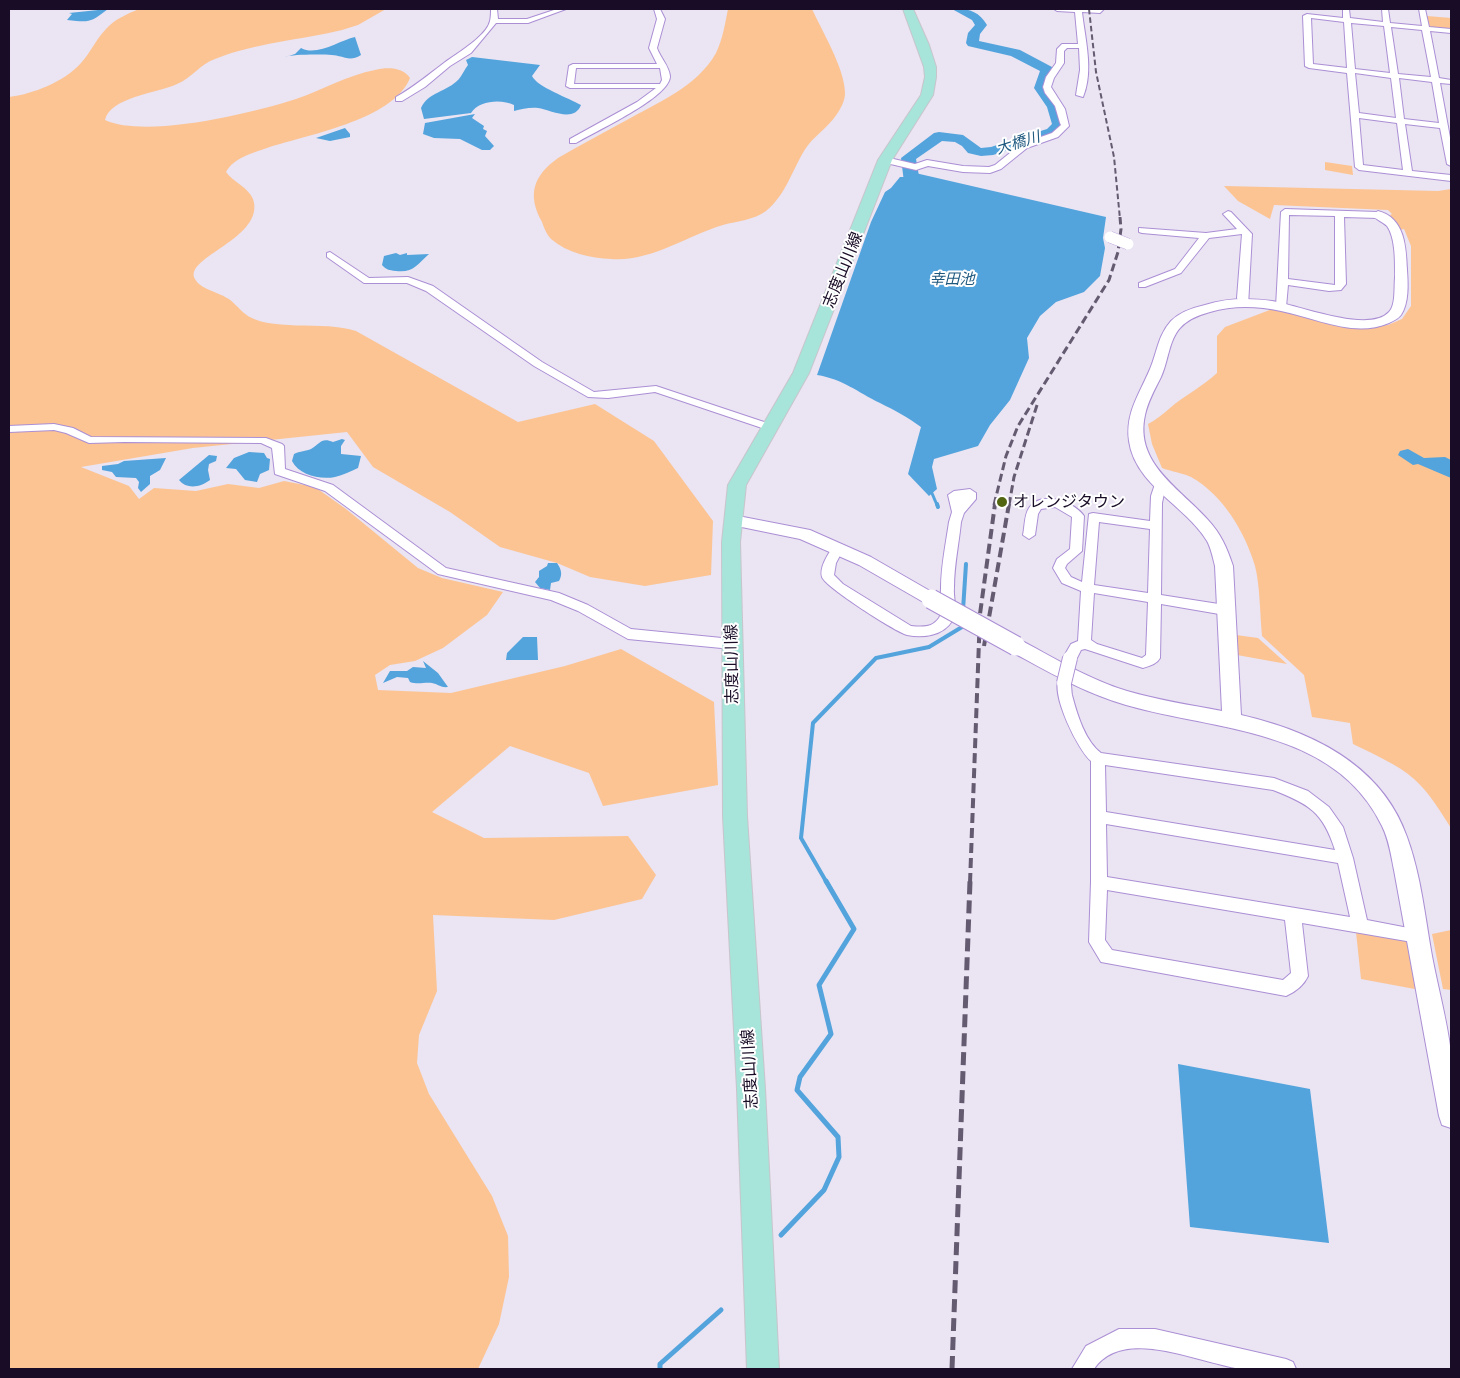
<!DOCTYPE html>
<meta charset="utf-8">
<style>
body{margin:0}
#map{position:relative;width:1460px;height:1378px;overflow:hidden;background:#eae4f3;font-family:Raleway,sans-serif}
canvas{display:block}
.frame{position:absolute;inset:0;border:10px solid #180c26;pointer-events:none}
</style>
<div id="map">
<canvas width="1460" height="1378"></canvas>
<div class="frame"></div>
</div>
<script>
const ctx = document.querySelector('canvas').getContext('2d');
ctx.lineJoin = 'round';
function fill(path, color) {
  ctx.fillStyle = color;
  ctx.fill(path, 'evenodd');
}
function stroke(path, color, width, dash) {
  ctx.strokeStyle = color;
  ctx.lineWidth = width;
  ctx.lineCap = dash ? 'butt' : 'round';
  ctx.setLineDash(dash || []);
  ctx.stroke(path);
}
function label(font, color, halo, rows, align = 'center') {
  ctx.font = font + ' Raleway,"Noto Sans JP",sans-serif';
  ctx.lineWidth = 4;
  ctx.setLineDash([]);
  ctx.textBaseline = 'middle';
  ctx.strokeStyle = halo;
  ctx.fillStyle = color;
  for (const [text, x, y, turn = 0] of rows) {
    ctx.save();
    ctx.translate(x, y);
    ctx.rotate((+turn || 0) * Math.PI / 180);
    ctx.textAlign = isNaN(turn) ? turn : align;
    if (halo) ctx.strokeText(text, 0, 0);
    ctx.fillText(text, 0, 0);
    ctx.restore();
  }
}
fill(new Path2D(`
 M139,9h247l-28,16 -16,5c-41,10 -88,13 -127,29 -15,5 -23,19 -38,25 -19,9 -67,13 -72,36 41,19 148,-7 191,-21 26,-9 52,-24 79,-29 12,-3 28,-3 35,8 -17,43 -106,57 -146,71 -14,5 -30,9 -38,23 7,10 22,15 27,27 13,39 -70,58 -58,80 5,10 23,13 32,19 7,4 11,10 17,15 23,20 80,7 112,18l162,91 77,-18 59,37 59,80 -2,54 -66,11 -55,-9 -33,-14 -57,-16 -50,-35 -77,-45 -26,-35 -154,16 -112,19 48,19 10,13 15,-11 42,3 32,-7 31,4 25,-7 31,6 31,22 72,59 24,10 61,14 -16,23 -44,33 -28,13 -25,4 -15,10 3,15 73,3 114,-27 56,-17 93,53 4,83 -115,21 -14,-33 -79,-27 -78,66 52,26 144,-2 28,39 -14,24 -88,21 -121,-5 4,76 -18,44 -2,28 12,31 63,102 16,40 1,41 -10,47 -21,45h-469v-1272c24,-3 55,-15 72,-34 10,-11 15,-24 25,-34 9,-10 21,-15 33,-20z
 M728,9h84c10,22 33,60 33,84 0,8 -4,15 -8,21 -9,14 -24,22 -33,37 -12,20 -19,45 -38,60 -12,9 -29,10 -43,14 -37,11 -72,37 -112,34 -20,-1 -44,-6 -60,-20 -4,-4 -7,-11 -9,-17 -15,-27 -9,-46 16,-64 22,-13 45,-25 67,-37 32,-18 72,-34 91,-68 7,-15 9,-29 12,-44z
 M1427,16l24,2v12l-22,-2z
 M1325,162l27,4 1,9 -28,-5z
 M1224,186l214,5 13,-2v639c-11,-17 -22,-36 -37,-49 -17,-15 -41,-25 -61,-35l-3,-21 -38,-6 -8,-42 -42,-39c-2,-21 -2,-51 -7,-70 -10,-34 -32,-71 -64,-89 -5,-3 -21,-6 -29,-9l-10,-24 -4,-20c9,-5 14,-9 22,-16 15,-13 32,-21 47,-35v-37l8,-9 50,-19 90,19 23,-2 14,-6 9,-13v-60l-7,-17 -5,1 -9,-15 2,-1 -4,-4 -114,-5 -4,14 -32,-18z
 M1236,635l22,3 29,26 -50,-9z
 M1451,930v60l-8,-1 -11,-55z
 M1356,932l55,9 9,49 -59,-11z`), '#fcc493');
fill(new Path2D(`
 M108,9c-19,15 -20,13 -41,11l5,-6 -3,-1z
 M355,37l6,18c-10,6 -13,3 -23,1 -8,-2 -45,-2 -53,1l10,-3 6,-6c16,9 39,-8 54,-11z
 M472,57l68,8 -8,11c5,11 37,22 49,29 -7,18 -30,5 -43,3 -8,-1 -16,1 -24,3v-6c-12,-6 -35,-5 -43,8l-47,6 -3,-11c7,-16 26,-16 38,-29 3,-4 6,-10 9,-14l-2,-5z
 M475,114l-3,4 12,8 -1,3 4,2 -2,5 9,10 -4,4h-8l-22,-11 -26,-1 -11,-4 2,-11z
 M345,128l5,6v3l-20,4 -14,-3z
 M911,172l195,45 -3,21 2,10 -5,28 -16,16 -28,10 -16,14 -13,22 2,20 -19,42 -20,25 -12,21 -44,13 -2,8 5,22 -8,7 -21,-22 13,-47c-15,-11 -25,-16 -41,-24 -23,-11 -37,-24 -63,-28l54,-153 14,-30 6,-4 9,-11h6z
 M396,253l4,2 7,-2v2l22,-1c-12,11 -16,19 -33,17 -8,-1 -9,-1 -14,-6l2,-9z
 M342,439l3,1 -4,6v8l20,2 -3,12c-7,3 -15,7 -23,9 -15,3 -36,-2 -43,-16l2,-7c6,-3 12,-3 17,-5 9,-5 10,-12 22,-7z
 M1408,449l16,9 21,-1 6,3v18l-33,-14 -5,1 -15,-10 2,-4z
 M249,452l15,1 3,5 3,1 -1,11 -9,4 -3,8 -12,-2 -9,-11 -10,-1 8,-10z
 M209,455l8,1 -1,5 -7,3 -1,6 2,10c-9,7 -23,10 -31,0z
 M166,458l-6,12 -10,6v8l-9,8 -3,-4 1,-6 -3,-4 -20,-1 -4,-5 -10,-2v-4l16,-2 6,-3z
 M548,563h9c4,6 6,11 2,18l-8,2 -1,7 -10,-2 -5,-6 4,-5v-6l8,-5z
 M523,637h14l1,23h-32l1,-7z
 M423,661l15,12 10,14c-7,1 -10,-3 -16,-4 -8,-1 -14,2 -22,-1l-2,-4 -11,-1 -14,6 7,-12h17l6,-4 13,1z
 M1178,1064l132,25 19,154 -139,-16z`), '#53a3dc');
stroke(new Path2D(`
 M931,491l6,14`), '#53a3dc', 3);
stroke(new Path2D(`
 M937,504l1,3
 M963,610l3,-46
 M827,883l-26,-45 12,-115 63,-65 53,-11 33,-20v-3`), '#53a3dc', 4);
stroke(new Path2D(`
 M781,1235l43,-45 15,-33 -1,-20 -41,-47 3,-13 31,-43 -12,-49 35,-56 -28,-48
 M660,1369v-5l61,-54`), '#53a3dc', 5);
fill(new Path2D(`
 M952,9c15,-1 27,2 35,16l-7,9 -1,7 41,9 32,17 2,3 -6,18 13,19 5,17 -9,11 -64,20 -12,1 -13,-3 -6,-7 -7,-4 -13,-1 -26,18 4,23 -3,3h-10l-3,-3 -3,-24 33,-25 5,-1 24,3 18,13 10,-1 56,-18 5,-5 -5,-17 -13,-19 6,-17 -29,-15 -43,-10 -2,-3 2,-10 7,-8 -3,-5z`), '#53a3dc');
const street = new Path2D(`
 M491,9h6l1,10h29l30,-10h9l-38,14h-32l-25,30 -21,13 -25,21 -23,14h-6v-4c18,-10 32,-22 48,-34 12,-9 43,-27 46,-42 1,-4 1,-9 1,-12z
 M654,9h6l5,10 -8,29c3,9 12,18 13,28 1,21 -76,56 -94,67h-6v-4l67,-37 19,-14h-86l-4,-2 3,-20 4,-2h84l-8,-16 8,-29zM576,68h84l2,12 -2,4h-86z
 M1054,9h50l-4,4 -18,-1c3,27 12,59 1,85l-7,-2 4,-25 -1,-22h-12l-3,3v12l-10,15 -3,9 14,22 4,17 -11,11 -31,11 -26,21 -11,4 -27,-1 -35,-6 -12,4 -34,-8v-4l3,-1 30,7 12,-4 36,6 26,1 6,-2 26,-21 31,-11 9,-8 -1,-2 -5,-17 -10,-13 -2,-6 3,-10 10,-14 1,-14 5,-5h16l-3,-32 -18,-1z
 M1343,9h6l1,9 33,4 -1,-13h6l2,14 32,3 -3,-17h6l4,18 22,2v4l-21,-2 9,47 12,2v4l-11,-1 11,60v23l-4,-2 -7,-36 -35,-4 7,47 39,4v6l-92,-11 -4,-3 -8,-94 -38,-5 -4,-2 -2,-50 4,-2 36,4zM1311,18l33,4 3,46 -34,-4zM1351,23l33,3 6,47 -35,-4zM1391,27l31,3 9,47 -33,-3zM1355,73l36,5 5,40 -37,-5zM1399,78l33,4 7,41 -35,-4zM1359,118l38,5 6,47 -40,-5z
 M1285,209l93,3 5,3 -5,3 -34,-1 2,67 -5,6 -12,1 -41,-6 -2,22 -5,3 -5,-3 5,-95zM1289,215l46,1v69l-47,-6z
 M1228,211l3,1 21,22 -4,72h-8l-3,-8 5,-64 -33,4 -28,35 -36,14h-6v-4l36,-14 24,-31 -57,-5 -3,-1v-4l67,5 31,-4 -14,-15z
 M330,252l39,26 39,-1 25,9 109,76 52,30 62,-6 117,39 2,2 -6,3 -4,-1 -110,-37 -47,6 -20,-1 -54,-31 -108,-75 -19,-8h-43l-37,-26v-4z
 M54,424l19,4 18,9 175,1 16,6 2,2 1,23 48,16 113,83 113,25 29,12 43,24 101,10 5,2 2,3 -2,3 -5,2 -104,-10 -50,-28 -27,-11 -113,-26 -113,-83 -50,-17 -3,-26 -11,-5 -137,-1 -35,1 -23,-10 -12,-3 -45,2v-6z
 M1160,480l6,4 -4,19 -1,92 64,10 5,2 1,3 -1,3 -5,2 -64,-11 -1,54c-3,6 -11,8 -17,10l-58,-19 -4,1 -6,12h-10l-2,-4 8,-14 7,-3 3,-50 -19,-8 -9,-15 4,-9 13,-10 2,-32 -17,-10 -14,2 -3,5 -3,21 -6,4 -6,-4c2,-9 1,-19 6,-27 12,-18 45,-7 55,8l-2,35 -15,13 -2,4 6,9 11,5 7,-68 4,-1 57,8 1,-25 5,-15zM1099,522l51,7 -2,64 -54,-8zM1094,593l54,9 -2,53 -4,3 -45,-14 -6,-4z
 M970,489l6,4v6l-12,14 -3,9c-2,21 -7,43 -7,65 -1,11 4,23 -2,34 -9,15 -29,17 -45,14 -11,-3 -82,-48 -85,-58 -3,-10 7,-24 12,-32h8l2,3 -8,15 -2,12 9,9 68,42c11,1 21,2 28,-8 6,-9 1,-20 2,-30 0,-22 5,-45 8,-66l3,-10 -4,-17 6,-4z
 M1064,678l5,1c3,5 2,11 3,16 5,19 13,46 29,58l173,25 34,13 21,16 14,20 10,31 14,62 57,11 2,5 -2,5 -6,2 -116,-20 6,53c-4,9 -13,16 -22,20l-185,-34 -12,-20 2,-60v-121c-13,-11 -40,-66 -32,-82zM1105,765l168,25c36,14 50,22 62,60l-229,-38zM1106,824l232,39 12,54 -243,-40zM1107,890l178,30 6,53 -8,7 -171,-30 -7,-10z
 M1119,1329h36l131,30 7,3 3,7c-17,1 -37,2 -54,0 -42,-5 -118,-44 -148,0h-22l14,-23z`);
const secondary = new Path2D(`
 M1378,211c27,7 28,36 29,59 1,14 2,33 -6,45 -3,4 -8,6 -12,8 -35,15 -73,-5 -108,-12 -23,-5 -48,-6 -71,1 -11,3 -22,7 -30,16 -11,12 -12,34 -19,49 -6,12 -13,24 -16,38 -11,49 36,74 63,105 13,14 19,28 25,46l8,149c70,16 141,50 166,122 14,38 18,80 25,119 6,32 15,64 19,97 3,22 2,53 0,75l-9,-3 -3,-9 -45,-246c-3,-15 -5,-30 -12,-44 -47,-98 -166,-95 -256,-121 -42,-12 -79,-34 -116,-54l-3,-5 3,-5 6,-2 6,2c34,18 68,39 105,50 31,9 63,14 95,20l-7,-145c-2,-8 -4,-18 -8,-25 -21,-35 -72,-56 -78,-100 -4,-28 11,-48 21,-72 7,-16 8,-34 21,-48 9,-9 21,-13 34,-16 22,-7 44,-7 67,-4 26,4 97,33 117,11 7,-7 5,-25 6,-34 0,-15 1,-39 -8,-52 -5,-5 -11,-6 -15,-11z
 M733,515l77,15 61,27 66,38 3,4 -3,4 -6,2 -6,-2 -66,-38 -59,-26 -73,-15 -2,-4 2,-4z`);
const primary = new Path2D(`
 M903,9h10l16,36 7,22v10l-3,18 -41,65 -83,213 -63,112 -6,57 7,274 18,273 14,280h-32l-10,-280 -14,-273 -1,-274 6,-57 65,-112 85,-213 43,-65 4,-18 -1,-10z`);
stroke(street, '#ab8fd5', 2);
stroke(secondary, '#ab8fd5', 2);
stroke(primary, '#c8c5cb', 2);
fill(street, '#fff');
fill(secondary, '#fff');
fill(primary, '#a7e4da');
stroke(new Path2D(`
 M1089,9l7,63 18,85 6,62`), '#655b71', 2, [5.5, 3]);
stroke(new Path2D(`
 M994,505l12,-49 12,-30 91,-146 9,-28 3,-23 -1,-12
 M1009,505l5,-28 24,-75`), '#655b71', 3, [8, 4]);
stroke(new Path2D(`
 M984,646l25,-142
 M970,883l10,-269 15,-110`), '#655b71', 4, [10, 5]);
stroke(new Path2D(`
 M952,1369l18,-488`), '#655b71', 5, [13, 6]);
const streetBridgeFar1 = new Path2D(`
 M1110,237l18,7`);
const streetBridge = new Path2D(`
 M1064,683l6,-25`);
const secondaryBridge = new Path2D(`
 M931,599l85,47`);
stroke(streetBridgeFar1, '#ab8fd5', 12, []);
stroke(streetBridge, '#ab8fd5', 16, []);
stroke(secondaryBridge, '#ab8fd5', 21, []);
stroke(streetBridgeFar1, '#fff', 11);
stroke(streetBridge, '#fff', 14);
stroke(secondaryBridge, '#fff', 19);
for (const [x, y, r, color] of [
 [1002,502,6,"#526511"]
]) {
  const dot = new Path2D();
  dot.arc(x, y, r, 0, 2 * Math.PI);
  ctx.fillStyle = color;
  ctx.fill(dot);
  stroke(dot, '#fff', 2);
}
label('italic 15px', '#1f587f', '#fff', [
 ["大橋川",1018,143,-17],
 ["幸田池",952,279]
]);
label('16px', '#180c26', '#fff', [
 ["志度山川線",843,270,-68],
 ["志度山川線",732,664,-91],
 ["志度山川線",750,1069,-93]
]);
label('16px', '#180c26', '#fff', [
 ["オレンジタウン",1013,502]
], 'left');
</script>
